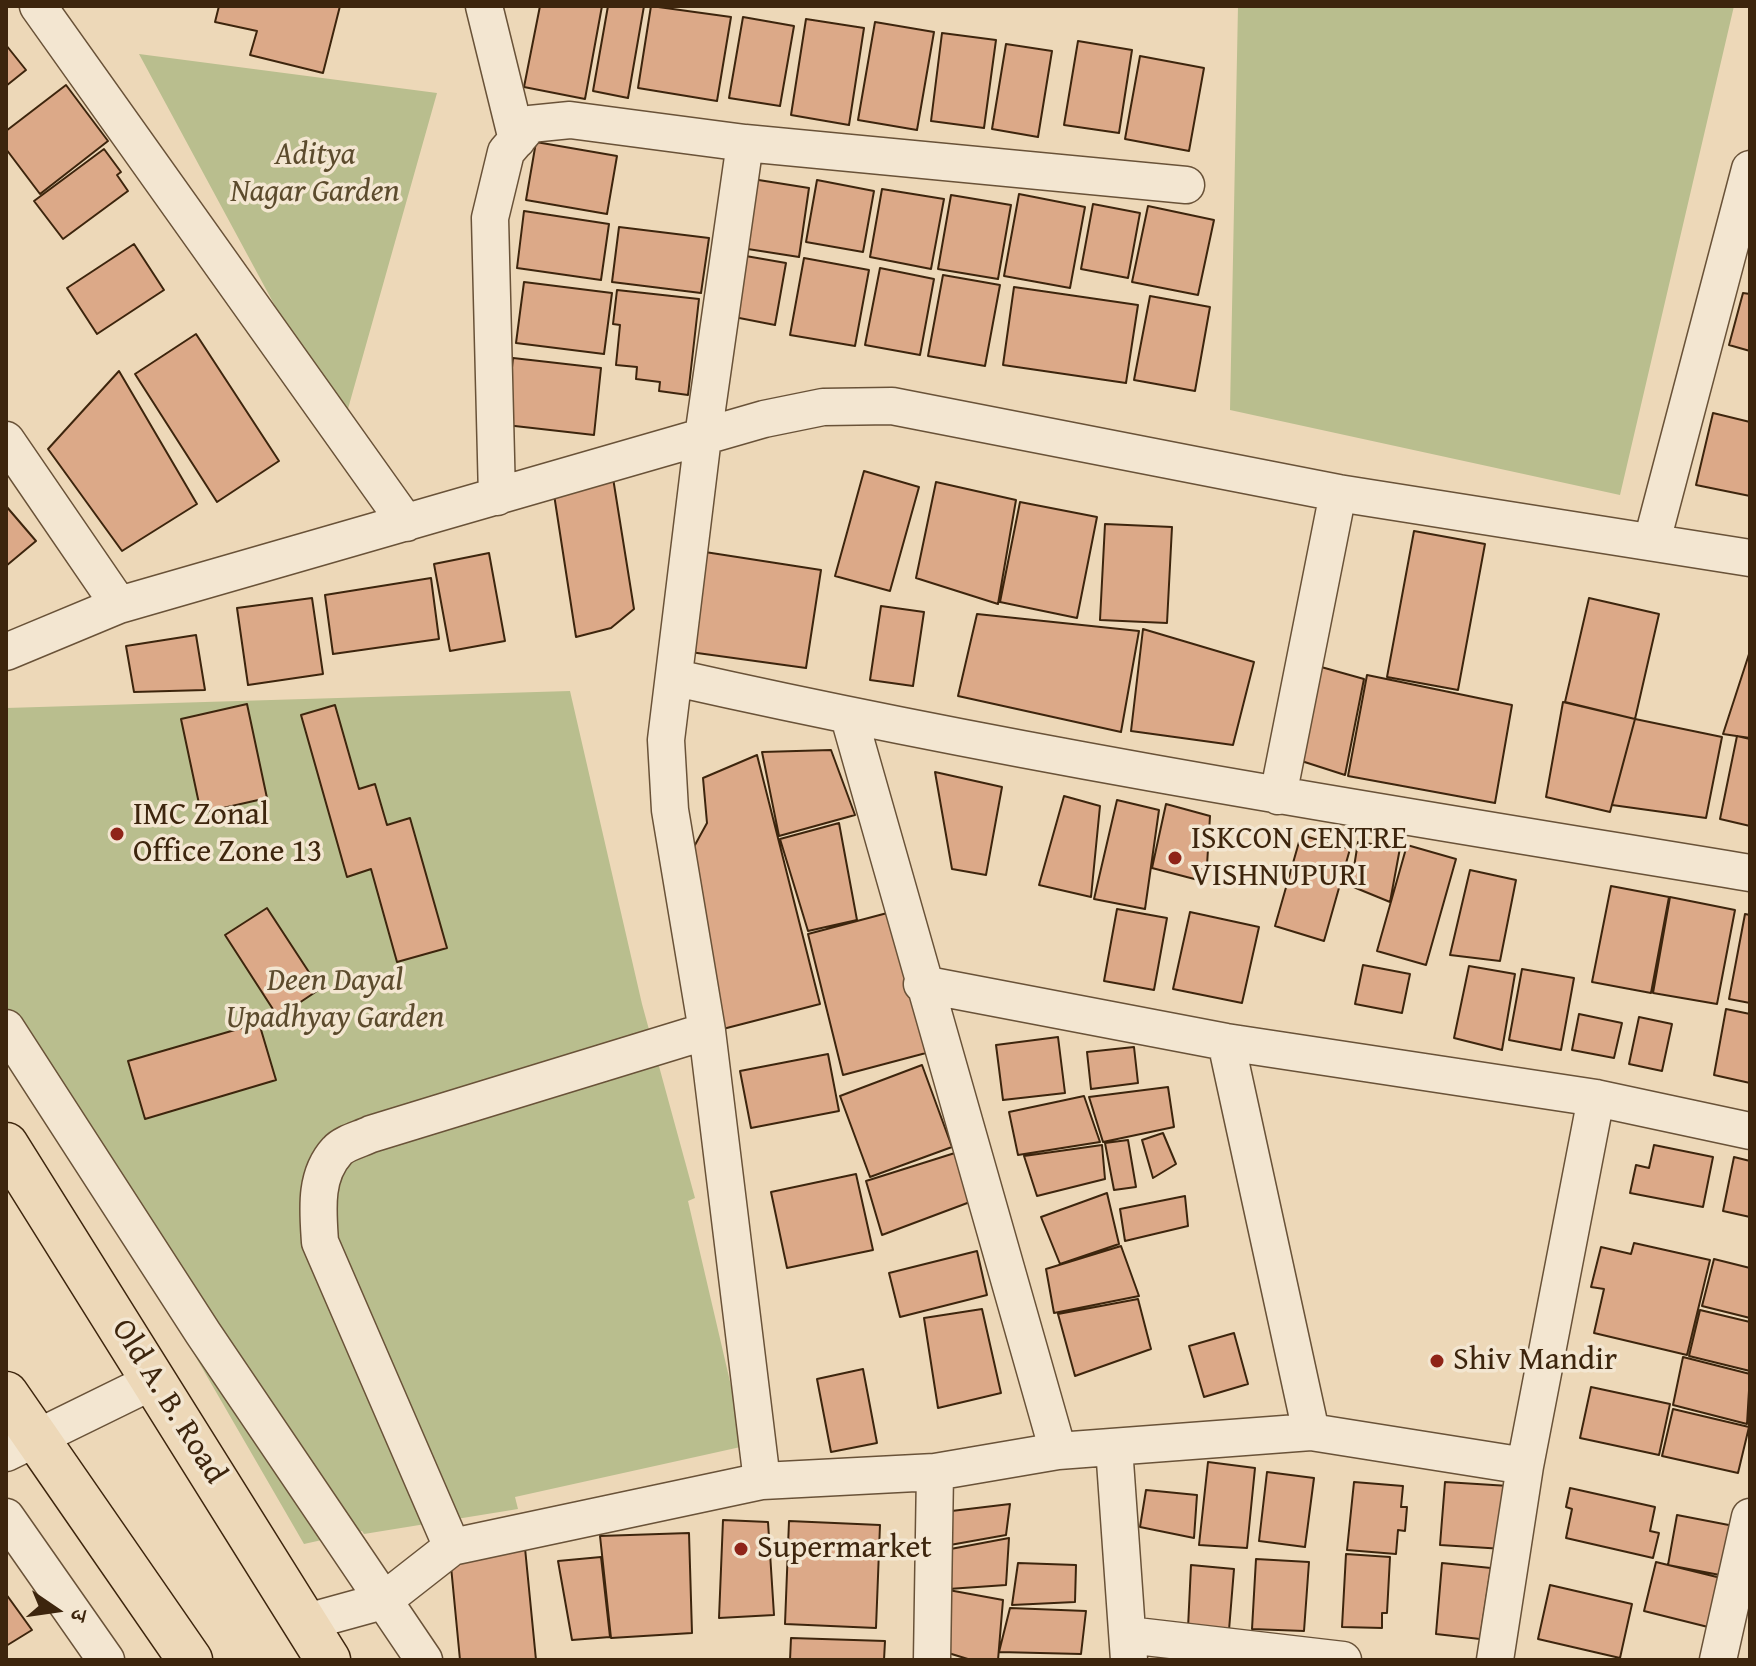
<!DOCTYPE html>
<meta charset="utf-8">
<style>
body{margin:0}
#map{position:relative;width:1756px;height:1666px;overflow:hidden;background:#edd8b8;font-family:"Gentium Book Plus","Noto Serif Devanagari",serif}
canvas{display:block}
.frame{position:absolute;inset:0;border:8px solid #3d250d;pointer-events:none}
.north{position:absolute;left:16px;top:1570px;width:80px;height:80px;-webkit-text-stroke:6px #f3e6d1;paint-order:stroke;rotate:103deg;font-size:22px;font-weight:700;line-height:32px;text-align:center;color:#3d250d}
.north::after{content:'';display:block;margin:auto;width:28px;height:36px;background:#3d250d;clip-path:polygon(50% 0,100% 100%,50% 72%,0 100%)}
</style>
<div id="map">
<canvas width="1756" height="1666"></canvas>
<div class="frame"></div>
<div class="north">उ</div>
</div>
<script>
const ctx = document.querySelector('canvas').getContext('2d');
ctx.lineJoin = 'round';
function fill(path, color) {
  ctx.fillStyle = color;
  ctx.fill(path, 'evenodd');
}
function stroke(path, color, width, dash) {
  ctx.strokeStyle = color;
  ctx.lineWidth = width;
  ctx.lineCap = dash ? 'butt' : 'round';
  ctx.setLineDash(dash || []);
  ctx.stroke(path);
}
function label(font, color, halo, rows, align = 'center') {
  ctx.font = font + ' "Gentium Book Plus",serif';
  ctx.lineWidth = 7;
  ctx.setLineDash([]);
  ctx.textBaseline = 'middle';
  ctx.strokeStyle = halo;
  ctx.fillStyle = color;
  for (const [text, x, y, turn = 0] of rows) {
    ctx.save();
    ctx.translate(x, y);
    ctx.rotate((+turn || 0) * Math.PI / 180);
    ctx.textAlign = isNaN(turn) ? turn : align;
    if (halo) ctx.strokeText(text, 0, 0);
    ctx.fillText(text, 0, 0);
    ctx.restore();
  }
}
fill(new Path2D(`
 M1238,6h496l-114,489 -390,-85z
 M139,54l298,39 -95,337z
 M570,691l72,313 53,194 -7,3 57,245 -230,51 3,12 -154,25 -2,-3 -58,13 -298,-515v-321z`), '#b9be8e');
const building = new Path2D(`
 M219,6h121l-17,67 -73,-18 7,-24 -42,-9z
 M540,6h62l-17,93 -61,-12z
 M608,6h36l-16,92 -35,-7z
 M651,6l80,11 -14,84 -79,-13z
 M743,17l51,9 -14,80 -51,-8z
 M806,19l58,9 -15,97 -58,-10z
 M875,22l59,10 -17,98 -59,-10z
 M942,33l54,7 -12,88 -53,-7z
 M1078,41l54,9 -13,83 -55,-8z
 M1006,44l46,7 -14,86 -46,-8z
 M6,45l20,25 -20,16z
 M1140,56l64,12 -15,83 -64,-12z
 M66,85l42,56 -68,53 -34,-45v-18z
 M536,142l81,14 -10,58 -81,-14z
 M104,149l17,23 -4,3 11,16 -65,48 -29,-38z
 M746,178l63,10 -10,69 -64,-10z
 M817,180l57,11 -11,61 -57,-10z
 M882,189l62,10 -13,70 -61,-12z
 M1019,194l66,13 -15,81 -66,-12z
 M951,195l60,10 -13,74 -60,-10z
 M1093,204l47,9 -12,65 -47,-9z
 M1148,206l66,14 -16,75 -66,-13z
 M524,211l85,13 -8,56 -84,-12z
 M619,227l90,11 -8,55 -89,-11z
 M134,244l30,46 -67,44 -30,-46z
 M740,255l46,8 -11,62 -46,-9z
 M804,258l65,12 -14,76 -65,-11z
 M880,268l54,11 -14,76 -55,-10z
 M943,275l57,10 -15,81 -57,-10z
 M524,282l88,11 -8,61 -88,-11z
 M1014,287l124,18 -12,78 -123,-18z
 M617,290l82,9 -11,96 -29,-4 1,-9 -24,-3 1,-12 -21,-2 4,-40 -7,-1z
 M1743,293l7,1v57l-21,-6z
 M1150,296l60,11 -15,84 -61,-11z
 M196,334l83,127 -62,41 -82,-128z
 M513,358l88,10 -7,67 -88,-10z
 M119,371l78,133 -75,47 -74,-102z
 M1713,413l37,9v74l-54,-11z
 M864,471l55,16 -29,104 -55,-15z
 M613,478l21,131 -23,19 -35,9 -23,-149z
 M936,482l80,18 -18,104 -82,-26z
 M1020,502l77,15 -20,101 -77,-16z
 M6,506l30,35 -30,25z
 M1105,524l67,3 -5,96 -67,-3z
 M1414,531l71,13 -27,146 -71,-13z
 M705,552l116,18 -15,98 -116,-16z
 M489,553l16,88 -55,10 -16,-87z
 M431,578l8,61 -106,15 -8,-59z
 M312,598l11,76 -75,11 -11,-77z
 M1589,598l70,16 -24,105 -70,-17z
 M881,606l43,6 -11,74 -43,-6z
 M977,614l162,17 -18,101 -163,-36z
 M1143,629l111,33 -21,83 -102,-14z
 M196,635l9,55 -71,2 -8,-46z
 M1750,651v87l-27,-4z
 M1314,665l50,14 -19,96 -56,-18z
 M1367,675l145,30 -17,98 -147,-27z
 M1563,702l72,17 -25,93 -64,-15z
 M247,704l20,94 -66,15 -20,-94z
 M335,705l24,84 16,-5 12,41 23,-7 37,130 -50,14 -26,-93 -24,8 -46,-162z
 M1635,719l87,18 -16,81 -94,-13z
 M1737,736l13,3v87l-30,-7z
 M831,750l24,65 -76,21 -17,-84z
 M757,755l63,249 -101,26 -35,-165 23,-42 -4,-45z
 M935,772l67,15 -16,88 -34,-6z
 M1064,796l36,10 -9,91 -52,-12z
 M1117,800l42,10 -14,99 -51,-10z
 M1166,804l44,12 -4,66 -54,-14z
 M839,823l18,97 -49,11 -28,-92z
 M1301,835l49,14 -26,92 -49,-15z
 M1358,842l42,6 -10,54 -39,-16z
 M1407,845l49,14 -30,106 -49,-14z
 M1470,870l46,10 -16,81 -50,-6z
 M1611,886l58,11 -18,96 -59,-11z
 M1670,897l65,13 -18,94 -64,-11z
 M267,908l53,81 -42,28 -53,-82z
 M1117,909l50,9 -13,72 -50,-9z
 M891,912l35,141 -83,22 -35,-141z
 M1190,912l69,15 -17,76 -69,-14z
 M1745,914l5,1v88l-21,-4z
 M1363,965l47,9 -8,39 -47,-9z
 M1469,966l46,8 -13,76 -48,-12z
 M1522,969l52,9 -13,72 -52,-10z
 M1726,1009l24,5v69l-36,-8z
 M1579,1014l43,9 -8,35 -42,-8z
 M1639,1017l33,7 -10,47 -33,-7z
 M259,1023l17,57 -131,39 -17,-58z
 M1058,1037l7,56 -62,7 -7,-55z
 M1134,1047l4,36 -47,6 -4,-37z
 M828,1054l11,57 -88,17 -11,-57z
 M922,1065l30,82 -82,30 -30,-81z
 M1168,1087l6,40 -71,15 -14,-45z
 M1084,1096l16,46 -82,13 -9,-43z
 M1163,1133l13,31 -23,14 -11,-38z
 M1128,1140l8,47 -22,3 -9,-47z
 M1102,1145l3,34 -68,17 -13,-40z
 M1654,1145l59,12 -10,50 -73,-14 6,-28 13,3z
 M958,1152l12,50 -88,33 -16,-54z
 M1734,1157l16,4v56l-27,-6z
 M856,1174l17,76 -86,18 -16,-76z
 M1107,1193l12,51 -59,20 -19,-47z
 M1185,1196l3,30 -63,15 -5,-32z
 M1634,1243l76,17 -23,95 -93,-22 10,-44 -13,-2 10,-40 30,7z
 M1121,1246l18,50 -85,17 -8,-44z
 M977,1251l10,44 -87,22 -11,-44z
 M1714,1259l36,9v50l-48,-12z
 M1138,1299l13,50 -76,27 -17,-62z
 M982,1309l19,84 -63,15 -14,-90z
 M1700,1310l50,12v49l-61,-15z
 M1234,1333l14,51 -44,13 -15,-51z
 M1683,1357l67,17 -3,50 -74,-19z
 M863,1369l14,74 -46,9 -14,-73z
 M1591,1387l79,17 -11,51 -79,-17z
 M1673,1409l76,18 -11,46 -76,-17z
 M1208,1462l47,6 -8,80 -48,-3z
 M1267,1472l47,6 -9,69 -46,-6z
 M1354,1482l49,4 -2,21h6l-2,24 -7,-1 -2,24 -49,-4z
 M1445,1482l64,4 -5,63 -64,-4z
 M1570,1488l85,19 -5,24 9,2 -6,25 -87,-20 6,-29 -6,-2z
 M1146,1490l51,5 -3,43 -54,-11z
 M1010,1504l-4,31 -84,15 -4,-35z
 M1677,1515l57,11 -9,50 -57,-11z
 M723,1520l45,2 6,93 -55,3z
 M789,1521l91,4 -4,103 -91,-4z
 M689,1533l3,100 -81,5 -11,-102z
 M1009,1538l-3,47 -72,5 -10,-36z
 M525,1548l11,112h-76l-10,-104z
 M1346,1554l44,3 -3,56h-5v15l-40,-1z
 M601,1557l9,80 -38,3 -14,-79z
 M1256,1559l53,3 -5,69 -52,-2z
 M1656,1562l65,16 -5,51 -72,-18z
 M1018,1563l58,2 -1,37 -63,3z
 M1442,1563l49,5 -11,71 -44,-5z
 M1191,1565l43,4 -5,61 -41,-2z
 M1550,1585l82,19 -12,54 -82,-19z
 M943,1589l60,11 -5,60h-27l-42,-13z
 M6,1594l26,36 -26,16z
 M1010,1608l76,3 -5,43 -82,-2z
 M791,1638l94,3 -1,19h-94z`);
fill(building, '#dca988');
stroke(building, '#3d250d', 2);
const minor = new Path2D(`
 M38,6l368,517
 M484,6l33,134
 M745,143l-42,294 -37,303 4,70 37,221 55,450
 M6,440l113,165
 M497,497l-7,-279 16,-66 24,-28 40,-4 175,23 441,42
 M1652,541l98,-372
 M6,652l113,-47 645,-186 59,-12 69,-1 446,87 412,65
 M676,678c355,80 715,136 1074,195
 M849,717l209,734
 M1278,796l60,-303
 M922,984l304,58 370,56 154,33
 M6,1028l197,305 221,327
 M1226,1042l85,390
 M1114,1447l15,213
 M6,1453l149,-73
 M6,1517l100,143
 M452,1547l-132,-305c-2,-31 -6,-66 17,-91 7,-8 24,-12 34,-17l336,-103
 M303,1623l80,-22 69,-54 310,-66 173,-9 123,-21 253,-19 214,34
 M1128,1635l215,25
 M932,1660l3,-188
 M1495,1660l30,-194 71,-368
 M1718,1660l32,-143`);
const major = new Path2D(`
 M6,1145l322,515
 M6,1394l184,266`);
stroke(minor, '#695238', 39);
stroke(major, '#3d250d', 47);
stroke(minor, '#f3e6d1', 36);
stroke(major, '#edd8b8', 44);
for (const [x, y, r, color] of [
 [117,834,8,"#8f2418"],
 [1175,858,8,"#8f2418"],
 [1437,1361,8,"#8f2418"],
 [741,1549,8,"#8f2418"]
]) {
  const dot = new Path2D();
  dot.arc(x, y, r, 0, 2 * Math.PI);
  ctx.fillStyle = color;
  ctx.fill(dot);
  stroke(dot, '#f3e6d1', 3);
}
label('italic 32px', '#5c4b2d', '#f3e6d1', [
 ["Aditya",315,156],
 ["Nagar Garden",315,193],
 ["Deen Dayal",335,982],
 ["Upadhyay Garden",335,1019]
]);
label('32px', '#3d250d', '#f3e6d1', [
 ["IMC Zonal",133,816],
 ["Office Zone 13",133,853],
 ["ISKCON CENTRE",1191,840],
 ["VISHNUPURI",1191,877],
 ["Shiv Mandir",1453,1361],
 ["Supermarket",757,1549]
], 'left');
label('32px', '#3d250d', '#f3e6d1', [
 ["Old A. B. Road",168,1402,58]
]);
</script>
